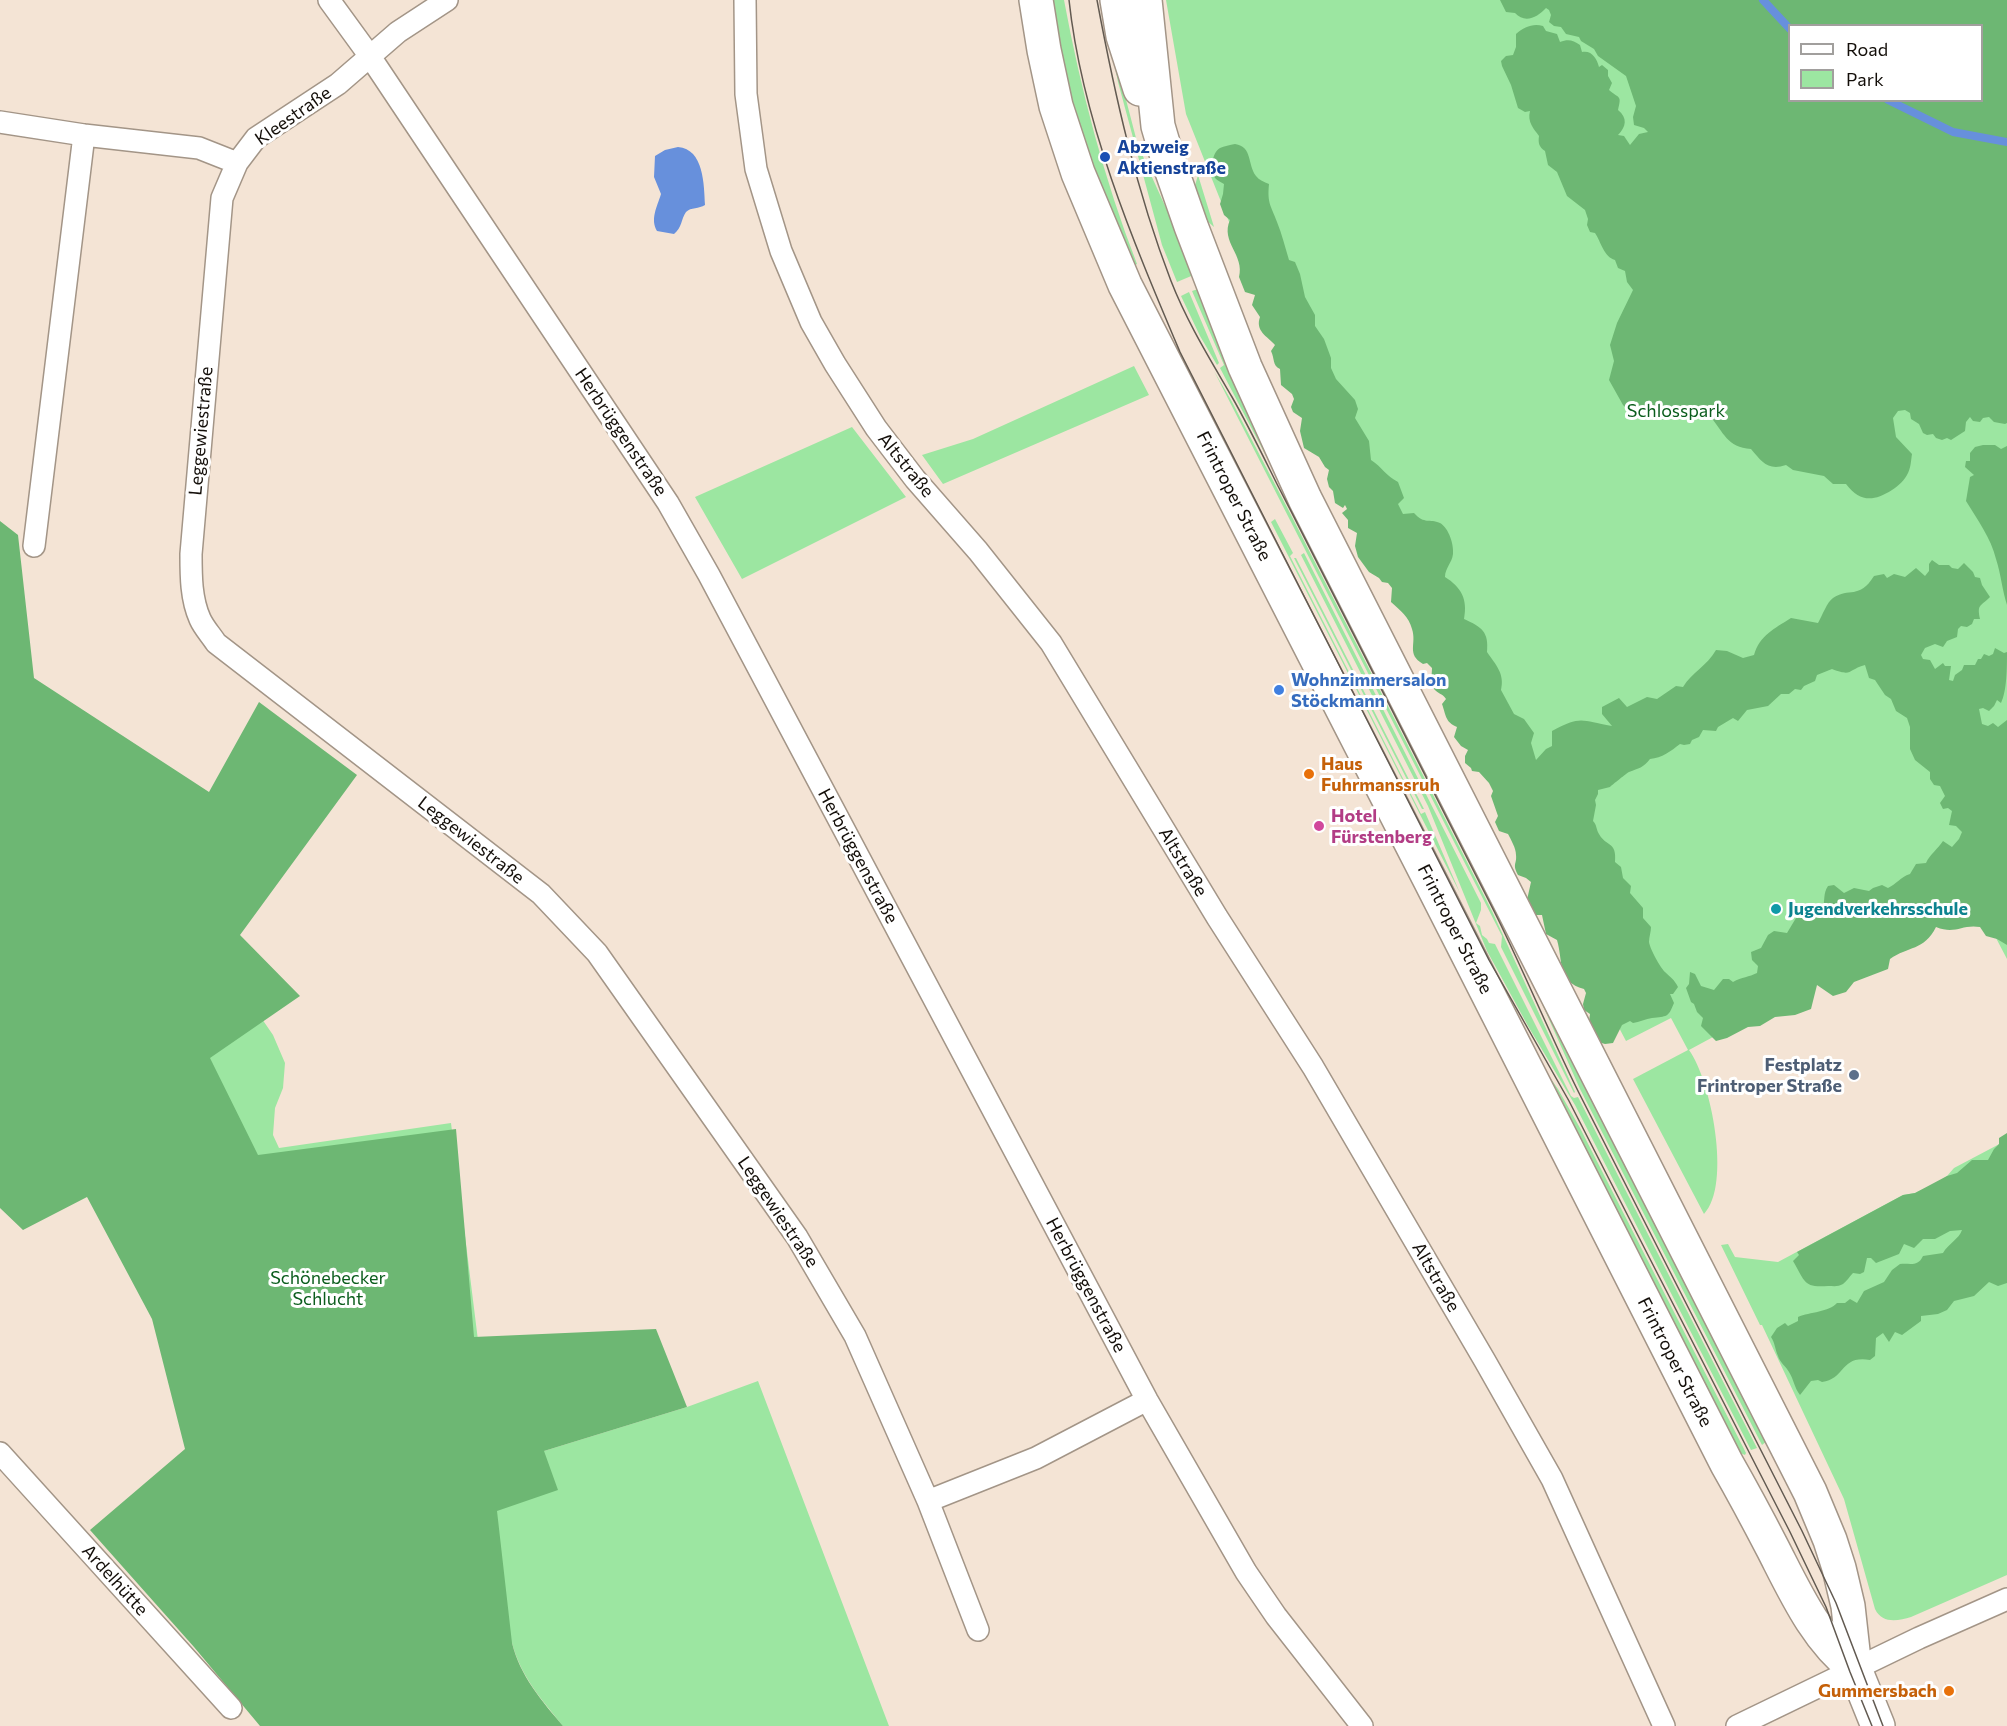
<!DOCTYPE html>
<meta charset="utf-8">
<style>
body{margin:0}
#map{position:relative;width:2007px;height:1726px;overflow:hidden;background:#f4e4d5;font-family:Commissioner,sans-serif}
canvas{display:block}
.legend{position:absolute;left:1788px;top:24px;width:195px;height:78px;box-sizing:border-box;background:#fff;border:2px solid #a19f9d;margin:0;padding:8px 10px;list-style:none;font-size:18px;color:#130e09}
.legend li{display:flex;align-items:center;gap:12px;height:30px}
.legend b{width:30px;border:2px solid #a19f9d}
</style>
<div id="map">
<canvas width="2007" height="1726"></canvas>
<ul class="legend">
<li><b style="height:8px;background:#fff"></b>Road</li>
<li><b style="height:16px;background:#9ce6a1"></b>Park</li>
</ul>
</div>
<script>
const ctx = document.querySelector('canvas').getContext('2d');
ctx.lineJoin = 'round';
function fill(path, color) {
  ctx.fillStyle = color;
  ctx.fill(path, 'evenodd');
}
function stroke(path, color, width, dash) {
  ctx.strokeStyle = color;
  ctx.lineWidth = width;
  ctx.lineCap = dash ? 'butt' : 'round';
  ctx.setLineDash(dash || []);
  ctx.stroke(path);
}
function label(font, color, halo, rows, align = 'center') {
  ctx.font = font + ' Commissioner,sans-serif';
  ctx.lineWidth = 6;
  ctx.setLineDash([]);
  ctx.textBaseline = 'middle';
  ctx.strokeStyle = halo;
  ctx.fillStyle = color;
  for (const [text, x, y, turn = 0] of rows) {
    ctx.save();
    ctx.translate(x, y);
    ctx.rotate((+turn || 0) * Math.PI / 180);
    ctx.textAlign = isNaN(turn) ? turn : align;
    if (halo) ctx.strokeText(text, 0, 0);
    ctx.fillText(text, 0, 0);
    ctx.restore();
  }
}
fill(new Path2D(`
 M1049,0h15c17,91 40,179 73,264l-6,4 -59,-157z
 M1166,0h841v959l-33,-63 -285,154c22,30 43,135 15,164l-71,-135 55,-29 -17,-32 -45,23 -59,-112 -274,-547 -107,-268zM1790,26h192v74h-192z
 M1105,19l31,119 10,26 50,110 -19,8 -15,-37 -44,-163z
 M1198,175l16,52 -8,-7 -12,-31z
 M1201,288l566,1153 -5,4 -182,-356 -49,-110 -242,-479 -69,-132 4,-3 -32,-74z
 M1189,292l30,71 -2,2 -17,-29 -19,-40z
 M1134,366l15,29 -206,89 -21,-29 51,-16z
 M1214,371l17,29 59,113 202,398 83,181 -1,1 -73,-146 1,-11z
 M852,427l54,70 -164,82 -47,-82z
 M1275,519l18,34 -3,3 131,258 4,-2 35,81 -189,-371z
 M1304,553l177,350v7l-5,13 4,3 2,9 5,4 2,4 6,1 76,152 3,2 4,-1 179,351 -6,2 -176,-345 -47,-79 -41,-75 -59,-145 -127,-251z
 M1296,558l128,251h-2l-128,-251z
 M0,682l230,256 19,62 24,35 12,28 -2,25 -8,20 -2,27 6,13 172,-25 39,314 54,14 143,-44 71,-26 131,345h-326c-21,-26 -42,-49 -51,-83l-215,83z
 M1534,1055l24,34 22,39 163,319 3,6 -1,2 -7,-3z
 M2007,1140v435l-96,42c-13,4 -29,7 -36,-8l-31,-110 -82,-174h-2l-39,-80 7,-1 7,13 43,5 125,-67 12,-2 23,-11 9,-6 7,-8z`), '#9ce6a1');
fill(new Path2D(`
 M1500,0h507v423l-2,1 -11,-2 -5,-5 -6,1 -3,4 -7,-1 -3,-4 -4,5 -1,9 -14,9 -4,-2 -5,2 -6,-2 -3,-4 -6,1 -4,-2 -4,-9 -8,-5 -1,-6 -5,-3 -7,1 -5,7 3,19 16,17c-1,6 -1,13 -4,19 -3,7 -10,13 -16,17 -19,12 -32,12 -46,-6h-13l-9,-8 -31,-6 -7,-5c-18,6 -24,-3 -35,-16 -24,-2 -27,-16 -41,-33l-22,2 -14,-8 -24,-3 -11,4 -11,-1 -5,-5 -14,-25 5,-19 -4,-16 7,-22 16,-33 -6,-8 -2,-11 -7,-3 -3,-8c-11,-3 -14,-18 -20,-27l-5,-1 -3,-7 1,-6 -3,-9 -18,-14 -10,-24 -9,-7 -3,-14c-6,-4 -7,-8 -6,-15 -5,-7 -12,-14 -9,-25l-5,1 -7,-4 -7,-23 -9,-19 -1,-5 5,-5 7,-1 3,-8v-13c8,-7 17,-11 27,-8l3,5 11,3 3,8c8,-3 13,-2 20,3l2,7c10,-2 15,7 17,15l3,-2 6,5v6l4,7 -3,7c10,9 13,4 9,20 10,8 8,17 0,25l6,1 6,9 9,-11 9,-2 -4,-4 -10,-3 -1,-8 3,-11 -10,-30 -28,-20 -4,-7 -13,-8 -2,-4 -13,-3 -5,-7 -7,-1 -5,-4 2,-7 -2,-5 -3,-2c-8,9 -21,16 -31,5l-9,-1zM1790,26h192v74h-192z
 M1235,144c18,3 12,20 21,32 3,4 8,6 13,8 -2,20 2,21 8,38 5,12 8,25 12,38l6,2 5,12 5,23 10,18v11l9,13 7,19v10l5,11 19,21 3,9 -3,9 14,23 2,19c11,7 15,16 27,22l6,16 -6,6 5,10 11,-1c11,12 15,5 26,10 9,5 14,22 13,31 -1,9 -8,14 -8,23 16,10 23,22 19,42 18,8 25,13 23,33 9,13 18,22 14,38l13,24 10,5 10,14 -3,10 5,17 10,-11 6,-3v-15c30,-16 29,-10 60,-5l-10,-12v-7l17,-9 8,9 20,-10 10,2 19,-13 7,1c9,-15 24,-21 33,-37l11,1 16,7 11,-3c6,-20 20,-26 37,-37l27,5c4,-7 9,-21 15,-25 16,-11 26,2 41,-22l10,-2 3,4 7,-4 11,3 11,-9 9,8 4,-5v-7l3,-4 7,5h10l3,3 6,1 6,-6 9,9 2,5 5,1 2,7 8,12c-10,10 -13,7 -10,22h-6l-2,5 -5,3 -6,-1 -3,3 -1,8 -10,4 -4,6 -8,-3 -10,4 -4,7 2,4 7,1 5,9 8,-6 2,3h6l-2,14 4,1 2,-6 7,-5 2,-5h11l3,-6h3l3,-5 5,2 4,-2 2,-6 9,5 3,-1c0,15 0,39 -6,51l-4,-3 -3,6 -5,5 -6,-3 -4,1 3,15 6,2 5,-3 5,4 9,-7v225l-10,-6 -11,-3 -6,-9c-19,-3 -24,8 -44,0 -12,24 -28,19 -46,32l-2,10 -34,13 -8,10 -13,4 -16,-11 -6,24 -16,6 -20,2 -15,9 -12,1 -21,11 -11,3 -15,-15 2,-8 -6,-6 -3,-8 -3,-2 -5,-14 3,-4 1,-12 5,2 6,12 13,4 9,-11h6l4,3c9,-5 16,-5 24,-9l1,-7 -6,-6 -1,-8 10,-4 7,-13 6,-4 13,2 9,-15 14,-1 5,-8h8c2,-8 0,-16 5,-23l6,-1 10,8 10,-5 15,3 4,-3 9,-3 6,3c9,-4 12,-11 22,-14l6,-10 10,-1c4,-9 12,-14 17,-22l9,6 7,-8 3,-7 -6,-6 -7,-1 3,-14 -4,-3 -5,1 -3,-6 5,-7 -5,-10 -6,-1 -4,-6v-7l-15,-12 -5,-11v-22l-3,-9 -11,-7 -5,-12 -6,-4 -10,-15 -6,-2 -4,-13c-18,5 -12,12 -33,4l-15,6 -2,6 -11,5 -3,4 -6,-1 -6,5h-8l-13,12 -21,4 -9,11 -5,-3 -15,9 -2,4 -13,-1 -4,7 -7,3 -2,4 -6,1 -4,-1c-9,7 -18,14 -30,15 -7,9 -11,9 -21,13 -2,1 -17,13 -19,15l-12,3v4l-3,6 1,5 -3,16c4,4 3,8 6,13 7,13 18,7 16,28l6,5 2,11 8,8 -1,7 13,15v10l8,9c0,5 -2,10 -2,15 1,7 11,25 16,30 6,6 9,7 13,15l-5,7h-3l4,9c-6,15 -7,13 -22,15 -6,1 -13,4 -19,5l-3,-2 -8,4 -9,18 -8,1 -7,-2 -9,-20 1,-8 -6,-4 -1,-6 3,-11 -2,-4c-27,-7 -21,-29 -27,-49l-11,-6 -4,-19h-7l-8,-15 4,-18 -5,-4 -8,-3c-6,-11 -1,-11 -2,-20 0,-7 -5,-15 -8,-21l-9,-3 -4,-9 3,-6 -7,-20 2,-5 -4,-8 -10,-11 -7,-1 -1,-3 -6,-5v-7l3,-6 -7,-4 -7,-9 3,-10c-12,-5 -11,-12 -15,-23l4,-5c-4,-6 -8,-5 -12,-10 -4,-5 -2,-16 -2,-21l-5,-5 -4,1c-17,-10 -6,-20 -11,-35 -3,-12 -12,-19 -21,-27l1,-14 -4,-5 -6,-1 -3,-4 -10,-6 -11,-15 -3,-11 2,-13 -9,-5v-8l-6,-7 5,-4 -2,-4 -2,3 -8,-5 -2,-12 -4,-4 -2,-8 2,-9 -4,-3 -6,-10 -15,-9 -4,-17 2,-13 -9,-6 -2,-5 3,-8 -2,-5 -11,-9 -1,-16c-8,-4 -5,-10 -9,-18l4,-6c-8,-9 -20,-14 -15,-28l-8,-12 3,-10 -10,-3 -6,-15c6,-22 -19,-35 -9,-57l-6,-5 -4,-11 3,-10 1,-10c-3,-2 -6,-3 -8,-5 -7,-7 -4,-27 4,-31 4,-2 10,-3 15,-4z
 M1983,445h12l6,4 6,-3v159c-5,-15 -6,-31 -11,-46 -5,-21 -19,-40 -30,-58l4,-24 4,-2 -9,-8 1,-6h4v-8l5,-6z
 M0,521l18,14 16,143 175,114 50,-90 98,73 -117,160 60,61 -90,62 48,97 198,-26 18,208 182,-8 31,78 -143,44 14,39 -61,21 15,132c8,33 30,58 51,83h-303l-66,-79 -104,-117 95,-81 -33,-130 -65,-122 -64,33 -23,-22z
 M2007,1133v150l-9,3 -9,-4 -15,14 -20,5 -7,9 -9,4 -17,2v5l-19,14 -7,-3 -6,10 -6,-9 -7,5 -1,18 -5,4c-30,-5 -24,19 -48,22l-4,-2 -7,1 -11,14c-6,-8 -6,-15 -11,-23 -3,-6 -9,-9 -11,-16 -3,-7 -3,-13 -7,-19l6,-9 8,-5 3,3 10,-5v-4c12,-5 31,-5 39,-14h8l5,-4 7,4 7,-12 20,-9 8,-12 8,-6c11,-1 18,3 23,-8l20,-3c5,-9 16,-14 19,-23l-12,1 -15,8h-12l-9,9 -10,-4 -5,10 -23,9 -5,-5h-4l-3,14 -4,2 -7,-1c-4,4 -6,8 -10,11 -5,3 -9,2 -15,2 -25,2 -23,-5 -35,-25l6,-6 -2,-3 106,-57 12,-2 32,-17 10,-3 15,-13h16l6,-11 5,-5v-6z`), '#6db773');
fill(new Path2D(`
 M678,147c26,2 26,38 27,58 -6,4 -14,2 -19,7 -5,7 -4,16 -12,22l-17,-3c-7,-12 0,-24 4,-37l-7,-17 1,-21 10,-6z`), '#6790dc');
stroke(new Path2D(`
 M1763,0l27,29
 M1888,100l65,32 54,10`), '#6790dc', 8);
const street = new Path2D(`
 M329,0l40,55 299,448 41,72 438,825 99,172 30,44 86,110
 M447,0l-49,32 -60,52 -82,54 -19,25 -15,35 -31,356c0,22 0,45 9,65 4,9 11,16 16,24l325,251 56,59 200,284 58,99 73,165 50,129
 M745,0l1,94 10,75 25,82 30,71 24,42 41,64 39,51 63,72 73,92 166,274 96,150 172,294 67,118 112,247
 M0,122l84,13 115,13 38,15
 M34,546l50,-411
 M0,1453l231,255
 M928,1501l108,-43 111,-58
 M1737,1726l182,-88 88,-39`);
const primary = new Path2D(`
 M1036,0l8,50 12,56 22,67 47,112 305,595 297,584c16,28 31,56 46,85 22,43 43,90 82,120
 M1117,0l6,36 17,53
 M1145,0l13,126 10,34 23,66 54,141 60,132 505,993 20,48 9,28 9,38 7,63 23,57`);
stroke(street, '#a39587', 24);
stroke(primary, '#a39587', 36);
stroke(street, '#fff', 21);
stroke(primary, '#fff', 33);
stroke(new Path2D(`
 M1069,0c13,121 64,241 111,352l309,608 80,141 221,431 36,75 24,65 22,54
 M1097,0c18,96 39,190 74,281 16,41 39,78 61,116 16,28 31,59 46,89 73,141 144,283 216,425 30,60 55,122 85,182l223,438 34,72 47,123`), '#625a51', 1.5);
for (const [x, y, r, color] of [
 [1105,157,6,"#1a4fb4"],
 [1279,690,6,"#3f7fe0"],
 [1309,774,6,"#e8710a"],
 [1319,826,6,"#d1479c"],
 [1776,909,6,"#0f9aa8"],
 [1854,1075,6,"#5c6f8a"],
 [1949,1691,6,"#e8710a"]
]) {
  const dot = new Path2D();
  dot.arc(x, y, r, 0, 2 * Math.PI);
  ctx.fillStyle = color;
  ctx.fill(dot);
  stroke(dot, '#fff', 2);
}
label('18px', '#130e09', '#fff', [
 ["Kleestraße",293,116,-35],
 ["Leggewiestraße",201,431,-85],
 ["Herbrüggenstraße",621,432,56],
 ["Altstraße",906,465,51],
 ["Frintroper Straße",1234,496,63],
 ["Leggewiestraße",471,840,38],
 ["Herbrüggenstraße",858,856,62],
 ["Altstraße",1183,862,59],
 ["Frintroper Straße",1455,929,63],
 ["Leggewiestraße",778,1212,56],
 ["Altstraße",1436,1277,60],
 ["Herbrüggenstraße",1086,1285,62],
 ["Frintroper Straße",1675,1362,63],
 ["Ardelhütte",115,1580,48]
]);
label('bold 18px', '#164399', '#fff', [
 ["Abzweig",1117,147],
 ["Aktienstraße",1117,168]
], 'left');
label('18px', '#0b5d1d', '#fff', [
 ["Schlosspark",1676,411],
 ["Schönebecker",328,1278],
 ["Schlucht",328,1299]
]);
label('bold 18px', '#366cbe', '#fff', [
 ["Wohnzimmersalon",1291,680],
 ["Stöckmann",1291,701]
], 'left');
label('bold 18px', '#c56008', '#fff', [
 ["Haus",1321,764],
 ["Fuhrmanssruh",1321,785],
 ["Gummersbach",1937,1691,"right"]
], 'left');
label('bold 18px', '#b23c85', '#fff', [
 ["Hotel",1331,816],
 ["Fürstenberg",1331,837]
], 'left');
label('bold 18px', '#0d838f', '#fff', [
 ["Jugendverkehrsschule",1788,909]
], 'left');
label('bold 18px', '#4e5e75', '#fff', [
 ["Festplatz",1842,1065],
 ["Frintroper Straße",1842,1086]
], 'right');
</script>
